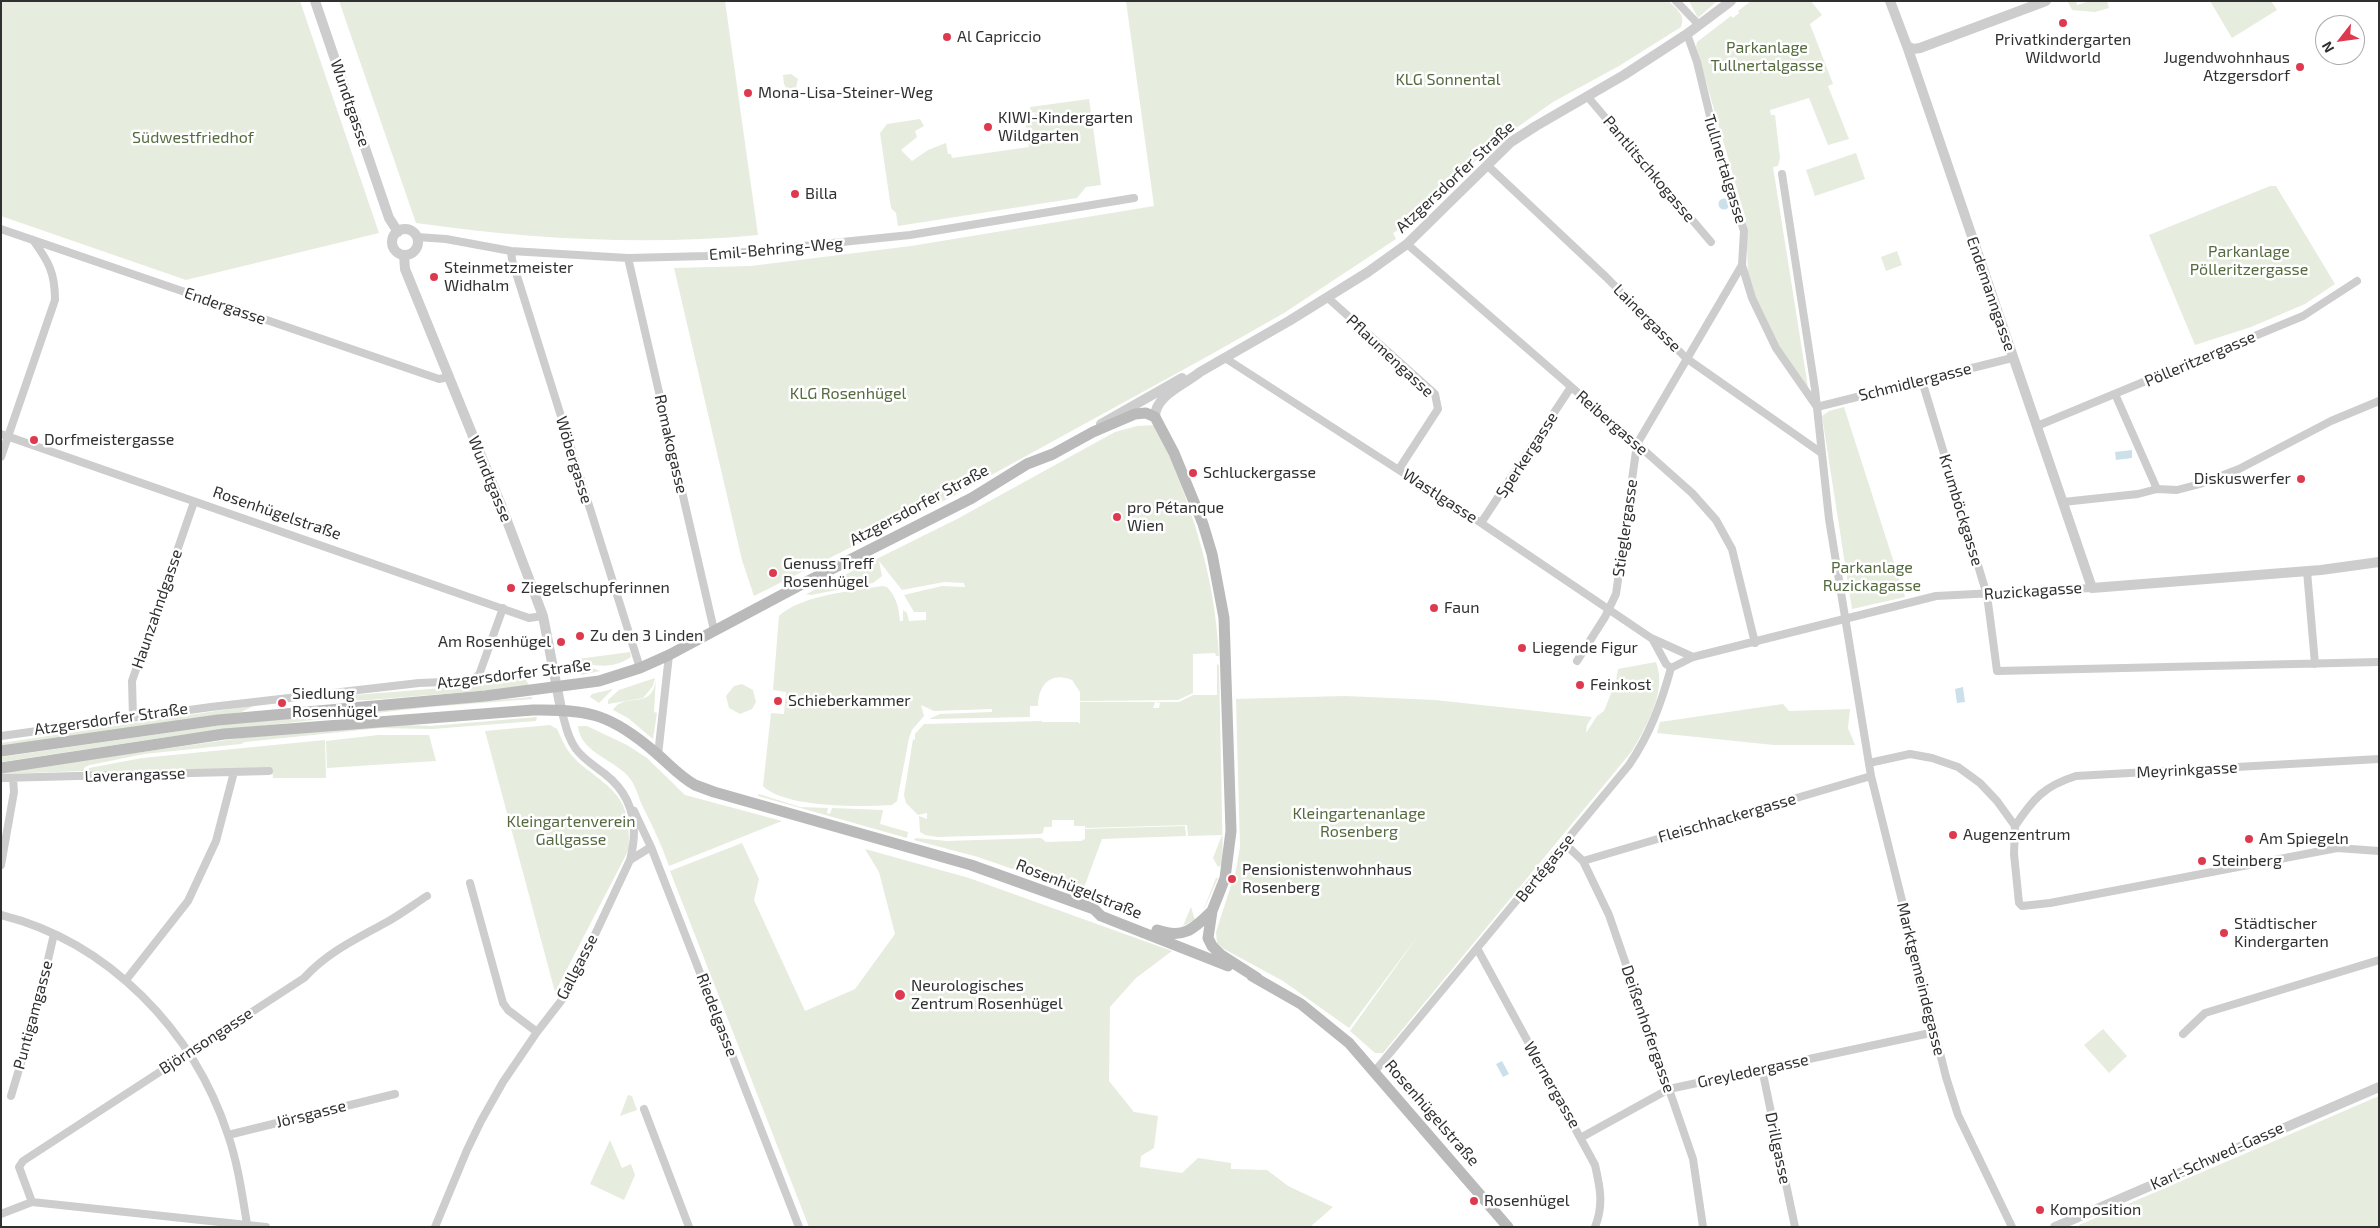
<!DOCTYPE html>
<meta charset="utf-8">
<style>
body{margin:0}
#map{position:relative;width:2380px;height:1228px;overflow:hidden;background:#fff;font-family:"Exo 2",sans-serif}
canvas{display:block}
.frame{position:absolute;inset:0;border:2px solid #303030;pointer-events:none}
.north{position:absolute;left:2315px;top:15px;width:50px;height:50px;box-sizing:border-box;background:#fff;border:1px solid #acacac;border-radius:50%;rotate:240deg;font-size:14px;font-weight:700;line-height:20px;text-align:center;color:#303030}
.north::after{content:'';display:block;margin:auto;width:18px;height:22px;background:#de3a4f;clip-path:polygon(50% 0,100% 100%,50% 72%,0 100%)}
</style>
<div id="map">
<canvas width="2380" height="1228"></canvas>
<div class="frame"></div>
<div class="north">N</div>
</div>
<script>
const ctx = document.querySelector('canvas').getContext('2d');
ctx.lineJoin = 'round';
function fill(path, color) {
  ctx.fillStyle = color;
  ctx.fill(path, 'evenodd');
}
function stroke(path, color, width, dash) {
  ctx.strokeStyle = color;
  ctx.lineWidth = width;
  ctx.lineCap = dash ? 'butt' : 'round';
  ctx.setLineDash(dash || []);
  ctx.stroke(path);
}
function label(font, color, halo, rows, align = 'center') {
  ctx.font = font + ' "Exo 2",sans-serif';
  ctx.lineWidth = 5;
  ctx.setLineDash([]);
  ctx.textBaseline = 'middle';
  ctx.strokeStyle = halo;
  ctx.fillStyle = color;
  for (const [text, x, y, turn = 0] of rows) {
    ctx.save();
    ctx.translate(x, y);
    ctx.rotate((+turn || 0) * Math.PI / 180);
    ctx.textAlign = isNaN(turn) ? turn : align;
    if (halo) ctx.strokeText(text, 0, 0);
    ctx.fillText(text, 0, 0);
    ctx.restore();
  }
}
fill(new Path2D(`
 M1,1h299l79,232 -193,47 -185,-64z
 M339,1h386l33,234c-114,11 -228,4 -342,-12z
 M1126,1h543c8,9 17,14 12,26l-62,39 -66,36 -51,36 -28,24 -35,39 -38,34 -3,-5 -5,3 3,6 -112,74 -74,42 -255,140 -201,101 -12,-36 -68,-292 77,-2 160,-20 243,-40z
 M1689,1h28l-19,17z
 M1751,1h60l11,14 -12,9 23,60 -5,2 21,53 -21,6 -19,-47 -39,12 1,5h4l5,43 -2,8 -5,1 36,227 -26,-40 -27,-55 -8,-26 -2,-53 -50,-173 1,-5 34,-26 2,2 6,-5 -1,-2z
 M2076,1l1,4 13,-4h17l2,7 -14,4 -23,-2 -4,-8z
 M2210,1h61l6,9 -45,28z
 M791,74l7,5 -2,9 -9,1 -3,-5 -1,-9z
 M1089,99l12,86 -15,2 -9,11 -179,28 -2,-13 -5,-5 -11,-75 7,-9 33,-5 4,7 -9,5 2,6 -16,13 11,11 16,-11 18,-7 2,11h3l1,4 77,-11 -4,-29 10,-1v-3l14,1 -18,-3 -1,-5z
 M1856,153l9,26 -50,17 -9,-26z
 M2270,186h6l59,98 -30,20 -54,23 -56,18 -46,-110z
 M1897,251l5,14 -16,6 -5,-14z
 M1844,407l61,190 -53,12 -30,-193 7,-5z
 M1157,425c33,80 57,142 62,231h-3l-1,-3 -22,1v39l-15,7 -98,1v-9l-8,-12c-21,-9 -34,5 -34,26h-8v11l-101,2 11,-5 52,-2v-3l-58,2 -13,-6 3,11 -12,14 -3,8 -12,63 -5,4c-31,2 -107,3 -129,-19l8,-73 13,1 2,-22 -13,-2 6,-74c22,-21 74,-25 103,-30l5,1c9,9 12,21 13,34h3v-11l4,3 2,8 17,-1v-8h-12l-10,-17 38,-9 23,1 -1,-4 -20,-1 -42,8 -23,-29 3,15 -9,7 -62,12 -5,-1 151,-75 158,-87 22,-6z
 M630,652l1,5c-24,15 -33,5 -57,9l4,-7z
 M1656,662c11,30 -9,63 -24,89l-249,302h-8l-25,-22 70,-98 -71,95 -66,-47 -59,-32 -7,-6 -1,-11 20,-62 4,-23 -4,-148 109,-3 90,4 157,17 -5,8 -1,8 11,-17 7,-5 12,-30 2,-12z
 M1217,664l2,1 4,199 -5,3 -5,-9 9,-23 -34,1 -1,-11 -102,3v-2h-11v-6h-22v7h-8l-1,6 -3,1 -103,3 -12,-2 -5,-3 -1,-16 8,3v-6l-9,2 -12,-12 -2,-8 9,-56 2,1v-6l9,-10 118,-3v1h36l2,2v-22h75l-2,6h6l1,-5 -4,-1h23l14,-7h24z
 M587,666l13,5 -19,4 2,-7z
 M524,676l6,11 -162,13 -54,1 4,-3 149,-12 16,-7z
 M655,678l-2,8 -10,12 -35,6v-4l11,-10z
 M656,678l-2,34 3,1 -4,26 -25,-21 -15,-8c12,-19 40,2 43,-32z
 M742,684l11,6 3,12 -4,7 -12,5 -11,-6 -3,-12 8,-10z
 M613,689l-14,14 -9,-6 2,-3z
 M532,697v2l-102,8 -250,28 -179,27v-5l228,-33z
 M1783,704l6,7 61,-2 -2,19 7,17h-81l-117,-12 3,-11z
 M256,705l-15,7 -240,34v-3z
 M537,717l-1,4 -104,8 -52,-1 -135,14 -4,2 -97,10 -54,11 -5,2 -2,4 -82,3v-2l240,-34 138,-14 52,2z
 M550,725l7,4c5,11 9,21 18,30 17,17 45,29 51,55 3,12 3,23 3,35l-74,143 -70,-261z
 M578,726h9l40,19 20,13 38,37 97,26 -113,45c-7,-20 -16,-39 -25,-57 -7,-13 -7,-24 -18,-35 -15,-15 -46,-23 -48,-48z
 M378,735h51l7,26 -109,7 -1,-27z
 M325,740l1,38h-53l-1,-9 -189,6 6,-7 53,-10z
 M759,794l41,13 28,1 -1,5 3,1 2,-6 51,2 -3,14 28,8 -1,6 -149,-42z
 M1185,826l1,10 -84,3 -20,54 -104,-36 -64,-17 2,-2 31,3 94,-3 5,4 35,-1 4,-2v-10z
 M742,843l17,36 -5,21 51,111 50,-22 40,-55 -16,-62 -14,-23 104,29 203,73 -36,27 -26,29 -1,74 25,31 24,4 -4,32 -13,8 -1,11 42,6 16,-15 33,5v6l36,1 21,16 45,21 -23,20h-501l-139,-356z
 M1216,878h2l-17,38z
 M1191,907l4,13 -12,6z
 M2103,1029l24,27 -18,17 -25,-28z
 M628,1095l4,1 5,14 -17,6z
 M2379,1096v131h-299l-1,-2z
 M610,1140l12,28 9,-4 4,11 -11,25 -34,-16z`), '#e6ecde');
fill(new Path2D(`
 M1718.5 204a5.5 5.5 0 1 1 11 0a5.5 5.5 0 1 1-11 0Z
 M2132,450v8l-16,2 -1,-8z
 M1963,687l2,15 -8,1 -2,-14z
 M1502,1061l7,13 -6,3 -7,-13z`), '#cbe0eb');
stroke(new Path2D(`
 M1676,1l23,24
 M1687,34l10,28 19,79 28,90 -2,34 10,33 24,50 41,59 195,-49
 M1587,96l124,146
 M1488,166l118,111 80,81 134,94
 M1782,174l33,215 14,130 42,257 75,301 12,38 54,112
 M1,229l438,150 10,-2
 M417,237l29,2 65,12 117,7 78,-2 204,-21 224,-37
 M1407,244l230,200 55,49 24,27 16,29 23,94
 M511,251l1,9 128,408
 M628,258l86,372
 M1328,298l107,96 3,15 -39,60
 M1225,358l256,165 170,115 42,19
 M1922,381l65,214 10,76 382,-9
 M2115,394l42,95
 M2037,426l266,-110 54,-35
 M1,434l528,184 14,-2
 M1,457l54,-157c0,-27 -6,-38 -22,-60
 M2063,502l75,-8 19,-5 20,1 23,-6 39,-15 92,-48 48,-20
 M1481,523l90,-136
 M2307,571l8,93
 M1653,640l13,24 5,4
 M1577,661l28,-44 11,-23 21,-150 105,-179
 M133,717l-1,-36 62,-179
 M1,736l210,-29 208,-24 50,-2 10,-6 24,-67
 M658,755l11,-100
 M1869,763l41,-9 22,4 26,9 22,16 17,18 18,25 -1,28 5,49 3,3 28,-3 287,-55 42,3
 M1,778l268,-7
 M634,811l17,36 148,380
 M2015,826c18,-27 29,-40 61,-50l303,-17
 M1565,844l18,17 26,54 84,244 10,68
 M630,860l21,-13
 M1583,861l288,-85
 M1,865l13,-73 -1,-14
 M470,883l33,120 5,7 29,22
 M1,915c108,27 193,116 227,220 10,29 14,59 19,89
 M1478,950l117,215c5,22 9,40 0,62
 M126,980l62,-79 28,-60 18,-69
 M2183,1034l22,-21 174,-53
 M1762,1069l33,158
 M1375,1071l254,-306c21,-31 32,-61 42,-97l22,-11 243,-61 156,-8
 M11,1096l24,-80 19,-82
 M644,1109l45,118
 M228,1135l167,-41
 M1582,1137l87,-48 266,-57
 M32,1202l-13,-35 4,-6 281,-183c24,-26 52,-39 83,-56 14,-8 26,-17 40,-26
 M1,1214l31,-12 234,25
 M435,1227l32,-77 14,-29 22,-39 34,-50 31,-40 62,-132c9,-34 3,-64 -25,-86 -10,-8 -22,-15 -29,-25 -9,-12 -11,-27 -15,-40`), '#cdcdcd', 8);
stroke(new Path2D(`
 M315,1l74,217 9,14
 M1890,1l17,45 185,542 229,-18 58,-8
 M1907,46l6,3 7,-1 126,-47
 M392 242a13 13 0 1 1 26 0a13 13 0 1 1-26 0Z
 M404,255l1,14 96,236 42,111 18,93
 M1155,417c0,-22 31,-33 45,-45l89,-51 79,-49 39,-28 104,-102 25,-16 88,-51 63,-41 44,-33
 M1101,424l81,-46
 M2055,1227l324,-140`), '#cdcdcd', 10);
stroke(new Path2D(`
 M1,751l217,-31 267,-24 114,-15 41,-13 29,-13 137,-73 166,-84 55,-34 26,-10 40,-22 42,-18 11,-1 9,4 19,36 29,71 9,30 12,64 7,213 -6,47 -13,33 -4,27 4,8 9,9 36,23
 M1,768l223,-34 309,-24c57,-1 79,5 123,43 13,11 23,23 39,32l19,7 257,73 123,44 7,7 127,50
 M1157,930c26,9 36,0 55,-19
 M1252,976l49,28 48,39 159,184`), '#bababa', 11);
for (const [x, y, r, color] of [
 [2063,23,5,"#de3a4f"],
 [947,37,5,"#de3a4f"],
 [2300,67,5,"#de3a4f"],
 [748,93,5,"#de3a4f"],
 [988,127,5,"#de3a4f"],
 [795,194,5,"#de3a4f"],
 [434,277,5,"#de3a4f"],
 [34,440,5,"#de3a4f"],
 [1193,473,5,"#de3a4f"],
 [2301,479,5,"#de3a4f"],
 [1117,517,5,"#de3a4f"],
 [773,573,5,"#de3a4f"],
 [511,588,5,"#de3a4f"],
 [1434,608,5,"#de3a4f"],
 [580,636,5,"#de3a4f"],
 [561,642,5,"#de3a4f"],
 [1522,648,5,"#de3a4f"],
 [1580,685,5,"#de3a4f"],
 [778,701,5,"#de3a4f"],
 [282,703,5,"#de3a4f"],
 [1953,835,5,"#de3a4f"],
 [2249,839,5,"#de3a4f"],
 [2202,861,5,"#de3a4f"],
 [1232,879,5,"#de3a4f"],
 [2224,933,5,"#de3a4f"],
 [900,995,6,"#de3a4f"],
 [1474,1201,5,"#de3a4f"],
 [2040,1210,5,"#de3a4f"]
]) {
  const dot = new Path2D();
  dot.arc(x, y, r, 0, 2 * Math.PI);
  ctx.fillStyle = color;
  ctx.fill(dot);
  stroke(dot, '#fff', 2);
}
label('16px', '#303030', '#fff', [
 ["Al Capriccio",957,37],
 ["Privatkindergarten",2063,40,"center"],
 ["Wildworld",2063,58,"center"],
 ["Jugendwohnhaus",2290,58,"right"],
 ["Atzgersdorf",2290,76,"right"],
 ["Mona-Lisa-Steiner-Weg",758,93],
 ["KIWI-Kindergarten",998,118],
 ["Wildgarten",998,136],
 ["Billa",805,194],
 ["Steinmetzmeister",444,268],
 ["Widhalm",444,286],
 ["Dorfmeistergasse",44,440],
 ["Schluckergasse",1203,473],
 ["Diskuswerfer",2291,479,"right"],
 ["pro Pétanque",1127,508],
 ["Wien",1127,526],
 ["Genuss Treff",783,564],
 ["Rosenhügel",783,582],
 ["Ziegelschupferinnen",521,588],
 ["Faun",1444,608],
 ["Zu den 3 Linden",590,636],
 ["Am Rosenhügel",551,642,"right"],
 ["Liegende Figur",1532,648],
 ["Feinkost",1590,685],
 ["Siedlung",292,694],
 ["Rosenhügel",292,712],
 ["Schieberkammer",788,701],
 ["Augenzentrum",1963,835],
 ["Am Spiegeln",2259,839],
 ["Steinberg",2212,861],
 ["Pensionistenwohnhaus",1242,870],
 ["Rosenberg",1242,888],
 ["Städtischer",2234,924],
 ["Kindergarten",2234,942],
 ["Neurologisches",911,986],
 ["Zentrum Rosenhügel",911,1004],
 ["Rosenhügel",1484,1201],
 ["Komposition",2050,1210]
], 'left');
label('16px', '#556a3e', '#fff', [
 ["Parkanlage",1767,48],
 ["Tullnertalgasse",1767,66],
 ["KLG Sonnental",1448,80],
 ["Südwestfriedhof",193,138],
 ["Parkanlage",2249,252],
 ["Pölleritzergasse",2249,270],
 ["KLG Rosenhügel",848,394],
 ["Parkanlage",1872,568],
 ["Ruzickagasse",1872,586],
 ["Kleingartenanlage",1359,814],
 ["Rosenberg",1359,832],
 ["Kleingartenverein",571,822],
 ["Gallgasse",571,840]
]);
label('16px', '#303030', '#fff', [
 ["Wundtgasse",350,103,71],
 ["Pantlitschkogasse",1649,169,50],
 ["Tullnertalgasse",1725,169,73],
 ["Atzgersdorfer Straße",1455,177,-43],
 ["Emil-Behring-Weg",776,249,-5],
 ["Endemanngasse",1991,294,71],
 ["Endergasse",225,306,19],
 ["Lainergasse",1647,318,45],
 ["Pflaumengasse",1390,356,43],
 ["Pölleritzergasse",2200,359,-23],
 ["Schmidlergasse",1915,382,-14],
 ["Reibergasse",1612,423,41],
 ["Romakogasse",671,444,77],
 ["Sperkergasse",1527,455,-57],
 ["Wöbergasse",574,460,73],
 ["Wundtgasse",490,479,68],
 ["Wastlgasse",1440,496,33],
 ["Atzgersdorfer Straße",919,505,-28],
 ["Krumböckgasse",1961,510,73],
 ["Rosenhügelstraße",277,513,19],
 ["Stieglergasse",1625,528,-82],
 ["Ruzickagasse",2033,591,-4],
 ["Haunzahndgasse",157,609,-71],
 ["Atzgersdorfer Straße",514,674,-7],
 ["Atzgersdorfer Straße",111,719,-8],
 ["Meyrinkgasse",2187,770,-3],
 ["Laverangasse",135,775,-2],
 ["Fleischhackergasse",1727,818,-16],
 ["Bertégasse",1545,868,-51],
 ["Rosenhügelstraße",1079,889,22],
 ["Gallgasse",577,967,-63],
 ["Marktgemeindegasse",1921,979,76],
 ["Puntigamgasse",33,1015,-75],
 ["Riedelgasse",717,1015,69],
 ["Deißenhofergasse",1648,1029,71],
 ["Björnsongasse",206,1041,-33],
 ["Greyledergasse",1753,1071,-12],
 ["Wernergasse",1552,1085,60],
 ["Rosenhügelstraße",1432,1113,49],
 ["Jörsgasse",311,1114,-14],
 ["Drillgasse",1778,1148,78],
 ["Karl-Schwed-Gasse",2217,1156,-24]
]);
</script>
